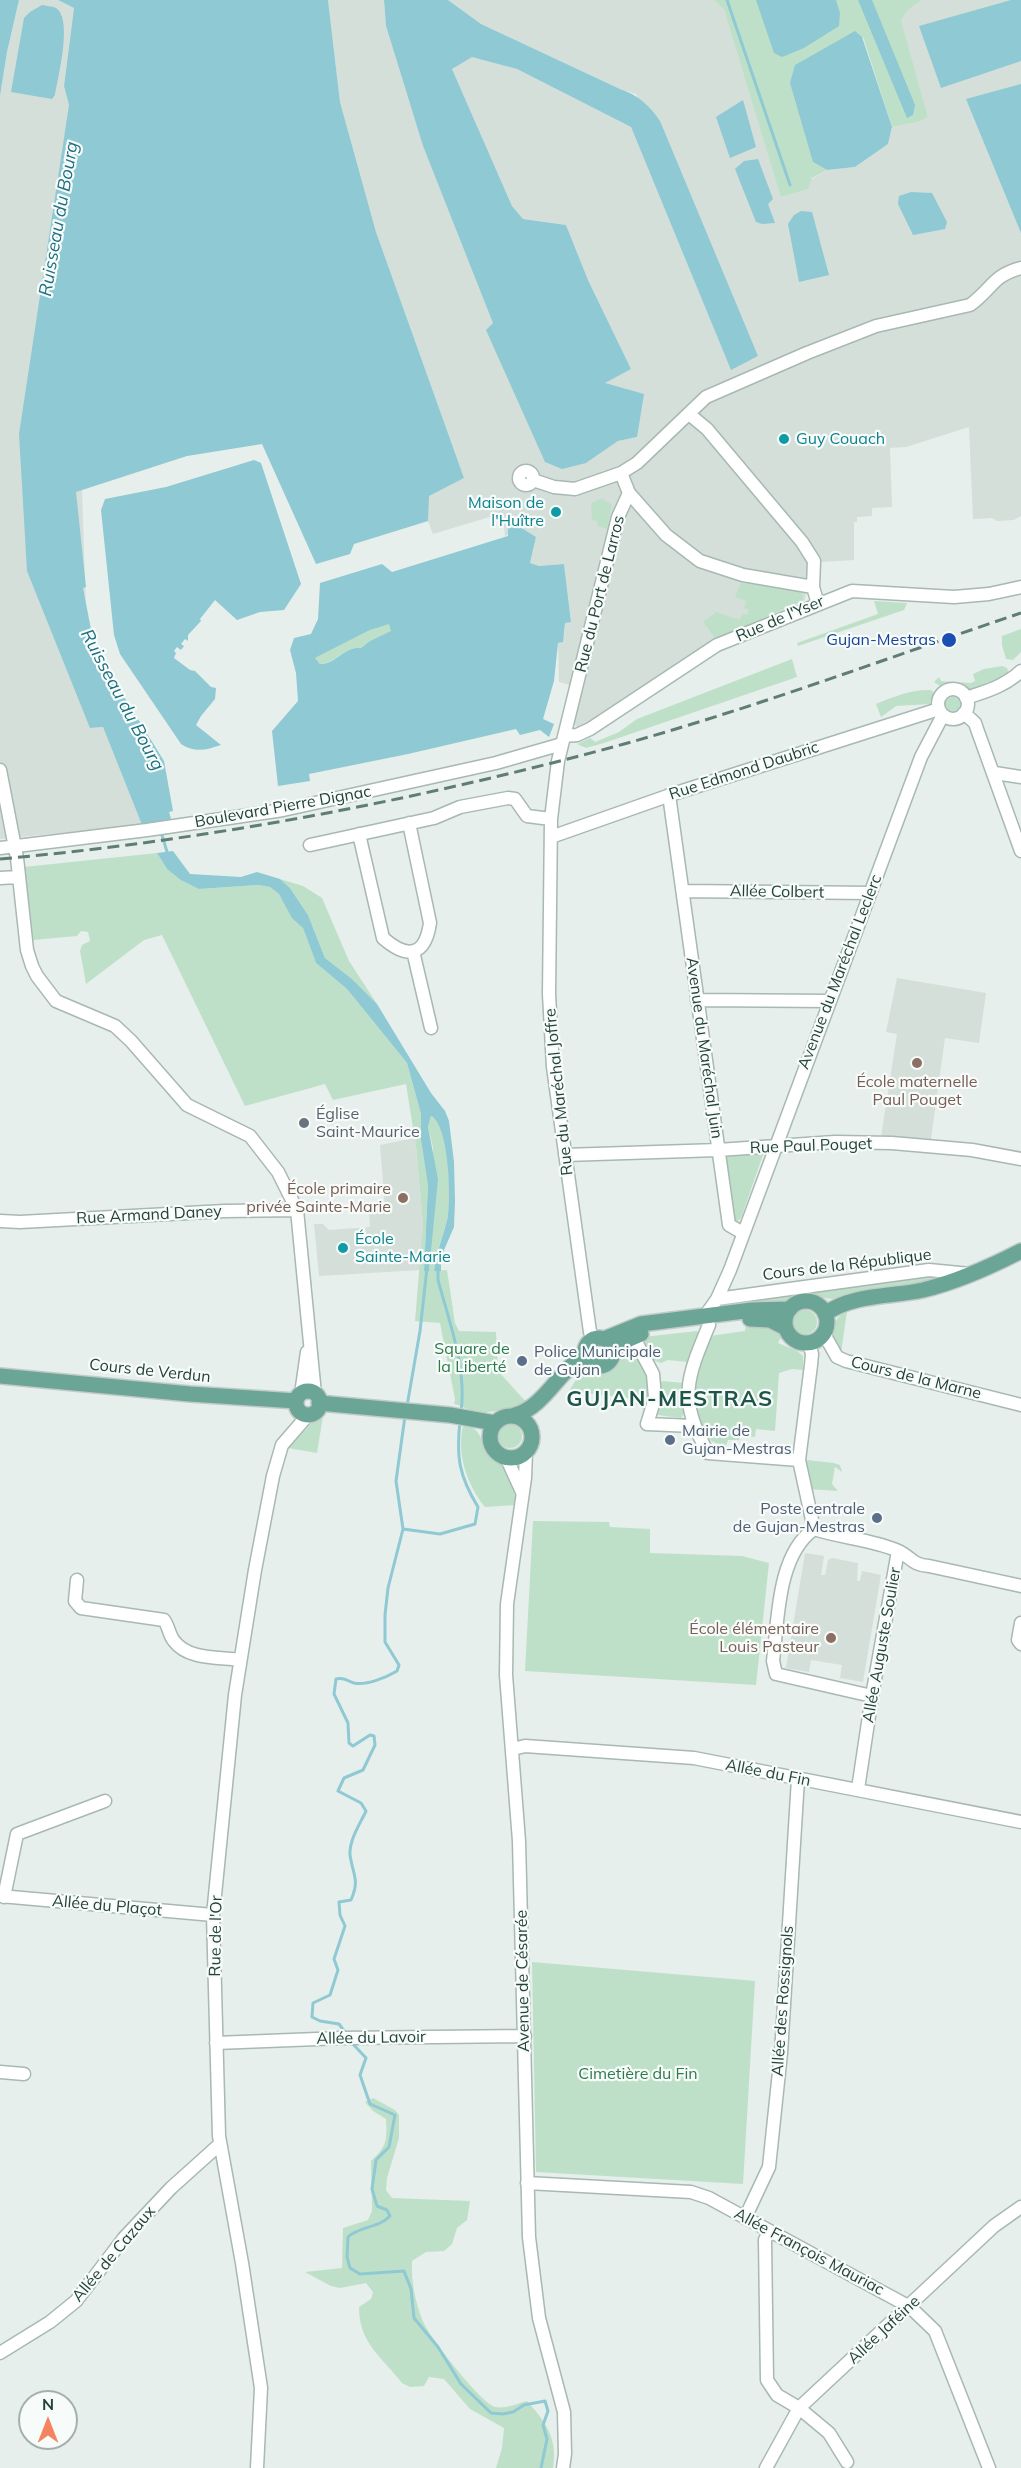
<!DOCTYPE html>
<meta charset="utf-8">
<style>
body{margin:0}
#map{position:relative;width:1021px;height:2468px;overflow:hidden;background:#e6efeb;font-family:Mulish,sans-serif}
canvas{display:block}
.north{position:absolute;left:18px;top:2390px;width:60px;height:60px;box-sizing:border-box;background:#f7fbf9;border:2px solid #a3b1ad;border-radius:50%;rotate:0deg;font-size:16px;font-weight:700;line-height:24px;text-align:center;color:#24423a}
.north::after{content:'';display:block;margin:auto;width:21px;height:27px;background:#f4845f;clip-path:polygon(50% 0,100% 100%,50% 72%,0 100%)}
</style>
<div id="map">
<canvas width="1021" height="2468"></canvas>
<div class="north">N</div>
</div>
<script>
const ctx = document.querySelector('canvas').getContext('2d');
ctx.lineJoin = 'round';
function fill(path, color) {
  ctx.fillStyle = color;
  ctx.fill(path, 'evenodd');
}
function stroke(path, color, width, dash) {
  ctx.strokeStyle = color;
  ctx.lineWidth = width;
  ctx.lineCap = dash ? 'butt' : 'round';
  ctx.setLineDash(dash || []);
  ctx.stroke(path);
}
function label(font, color, halo, rows, align = 'center') {
  ctx.font = font + ' Mulish,sans-serif';
  ctx.lineWidth = 4.5;
  ctx.setLineDash([]);
  ctx.textBaseline = 'middle';
  ctx.strokeStyle = halo;
  ctx.fillStyle = color;
  for (const [text, x, y, turn = 0] of rows) {
    ctx.save();
    ctx.translate(x, y);
    ctx.rotate((+turn || 0) * Math.PI / 180);
    ctx.textAlign = isNaN(turn) ? turn : align;
    if (halo) ctx.strokeText(text, 0, 0);
    ctx.fillText(text, 0, 0);
    ctx.restore();
  }
}
fill(new Path2D(`
 M19,0h39l16,8 -10,78 5,19 21,623 13,-1 39,98 -142,14v-743l7,-44z
 M328,0h56l2,26 37,120 71,177 92,140 32,-22 19,-4 -26,-51 -7,-3 27,-14 -43,-89 -22,-55 -43,-6 -11,-13 -60,-137 20,-13 45,13 114,58 100,242 27,-13 -122,-262 -16,-5 -139,-65 -33,-24h266l10,10 58,187 45,-27 28,-3 33,-23 4,-17 26,-5 10,-5 -28,-96 3,-7 11,-9 9,-5h98v516l-7,4 -17,1 -5,-3 -19,1 -4,-92 -63,20 -16,1 2,59 -20,1v8l-15,1v5h-3v38l-33,2 -13,16 -3,22 -89,39 -68,48 -65,41 -6,-1 -4,-5 8,-34 -22,-6 -1,-39 6,-8 1,-12 6,-2 -7,-57 -25,2 -9,-3 6,-26 -19,-12 -12,12 -2,-24 -70,21 -5,-13v-25l36,-18 -88,-246 -36,-130z
 M897,978l89,15 -7,50 -34,-5 -14,101 -50,-2 16,-103 -11,-2z
 M415,1138l8,86 -2,46 -102,6 -5,-52h9l6,6 41,-3 -1,-16 16,-4 -5,-62z
 M805,1553l19,3 -3,19h4l3,-15 4,-2 26,5 -1,18h3l2,-10 19,4 -18,107 -23,-4 2,-13 -31,-5 -2,12 -23,-4z`), '#d4dfda');
fill(new Path2D(`
 M714,0h209c-10,5 -18,11 -22,21l27,96 -10,5 -26,5 -29,-90 -50,125 14,8 -15,8 -4,11 -27,8 -57,-187z
 M602,498l10,7 -5,24 -9,-3 -1,-5 -5,-1 -1,-17z
 M741,583l55,7 7,5v6l-87,38 -13,-17 13,-10 24,8 2,-6 5,1 2,-5 -5,-2 2,-7 -11,-4z
 M874,601l33,2 -3,7 -106,36 -1,-3 81,-29z
 M389,623l3,8 -22,10 -9,7c-16,-2 -26,16 -41,16l-5,-6 55,-28z
 M1021,629v23l-8,8 -7,-1 -4,-14v-9z
 M792,659l5,18 -193,66 -18,5 -9,-4 13,-6 5,4 24,-10 18,-13z
 M1002,666l5,2 2,5 -12,11 -9,-2 -16,9 -16,-7 -16,2 -6,-4 5,-5 2,4 30,2 4,-2 -2,-7 11,-5z
 M931,690l3,3 -4,11 -34,2 -15,11 -5,-13c17,-7 36,-15 55,-14z
 M944 704a9 9 0 1 1 18 0a9 9 0 1 1-18 0Z
 M157,853l10,16 32,20 59,-4 12,2 9,7 24,34 13,35 31,26 60,74 14,51v26l7,46 -4,84h5l1,-14 3,-108 -5,-21 3,-11c18,11 21,79 17,100 -4,19 -12,35 -14,55l13,-1 8,53 4,8 37,1 2,39 30,33c-6,3 -47,10 -51,9 -8,-3 -14,-7 -23,-9l1,-5 -15,-76 -25,-2 8,-97 -7,-77 -10,-63 -73,16 -8,-16 -80,22 -83,-171 -18,5 -58,44 -6,-33 2,-6 8,-4 -2,-9 -7,-1 -4,5 -44,4 -9,-73z
 M280,879l23,7 19,12 27,63 28,43 -25,-25 -27,-21 -17,-43 -18,-27z
 M764,1152l-23,66 -5,5 -4,-3 -7,-62 5,-4z
 M932,1274l2,5 -4,3 -98,17 -29,-4 -8,2 -13,7 -48,1 3,-4z
 M793 1322a12 12 0 1 1 24 0a12 12 0 1 1-24 0Z
 M847,1311l-6,42c-11,-20 -14,-22 1,-40z
 M746,1324l28,3 7,10 -3,6 19,8 6,5v14l-11,-1 -13,4 -4,58 -19,-2 -1,8 -13,-1 -3,4h-11l-2,6c-51,-9 -29,-78 -16,-110l35,-5z
 M697,1331l2,3 -12,28 -19,-2 -7,3 -8,-3 -12,-19 2,-4z
 M626,1348h7c11,20 20,36 13,59l-3,2 -15,-11 -59,-7 8,-13c15,-5 44,-4 43,-25z
 M663,1381l21,2v31l-3,4 -23,-3 2,-32z
 M323,1416l-6,37 -29,-5 23,-24z
 M464,1423c16,7 14,11 22,24 5,8 14,13 19,21 7,12 10,24 11,37l-31,2c-18,-22 -30,-56 -21,-84z
 M498 1436a12 12 0 1 1 24 0a12 12 0 1 1-24 0Z
 M807,1460l27,3 6,2 2,7 -7,-5 -3,17 6,7 -30,-2 -3,-15z
 M533,1521l76,1 1,5 40,2v24l92,3 27,7 -13,122 -231,-14z
 M532,1962l223,19 -12,203 -207,-12z
 M373,2098l22,12 4,5v23l-12,40 -1,12 6,8 78,3 -3,19 -10,8 -5,16 -8,7 -18,1 -14,9c-1,19 3,40 10,58 5,16 59,84 73,88 11,2 21,-3 32,-6 19,21 31,38 26,67h-57l6,-20 2,-20 -34,-19 -26,-30 -15,-2 -5,9 -14,1 -8,-4c-21,-27 -43,-40 -43,-76l12,-8 2,-7 -7,-9 -26,5 -9,-2 -26,-14 37,-4 1,-40 25,-8 4,-9 -1,-50c16,-15 16,-20 15,-42l-13,-8 -8,-9z`), '#bfe0c8');
fill(new Path2D(`
 M0,0h19l-12,52 -7,44z
 M58,0h270l12,102 36,130 88,246 -35,18 -1,25 -74,23 -4,10 -34,10 -54,-120 -75,12 -111,36 10,95 -3,1 12,62 69,111 9,50 -4,1 3,10 -30,3 -39,-98 -13,1 -63,-157 -8,-137 50,-329 -5,-19 10,-78z
 M384,0h64l33,24 139,65c18,6 29,16 40,32l98,235 -27,14 -100,-243 -114,-58 -45,-12 -20,12 60,137 11,13 43,6 22,55 43,89 -26,14 39,11 -7,43 -19,4 -32,22 -24,6 -17,-7 -59,-132 7,-7 -70,-177 -37,-120z
 M756,0h80l4,13 -1,13 -35,22 -22,9 -8,-4z
 M858,0h14l43,105 -2,10 -6,3z
 M1011,0h10v61l-80,27 -22,-62z
 M42,5c4,1 10,1 14,3 17,11 2,69 -1,87l-3,4 -41,-7 13,-74 6,-6z
 M855,31l7,6 30,90 -4,17 -33,23 -28,3 -14,-8 -23,-79 5,-18z
 M1021,84v149l-55,-134z
 M743,100l13,47 -26,11 -14,-41z
 M758,159l15,40 -5,5 7,19 -13,1 -6,-2 -21,-53 9,-8z
 M911,192l21,1 15,29 -2,7 -32,6 -15,-31 1,-8z
 M801,211l11,1 17,63 -30,7 -11,-58 6,-9z
 M254,460l7,3 40,121 -17,26 -24,2 -23,8 -22,-20 -15,19 1,2 -13,14v6l-3,-2 -4,5 3,2 -3,4 -4,-3 -3,4 2,2 -2,5 16,12 5,1 16,16 5,1 -1,11 -14,17 -5,9 25,20c-15,5 -26,8 -40,-1l-61,-90 -6,-19 -13,-125 4,-11 61,-12z
 M517,525l19,12 -6,26 9,3 25,-2 7,58 -6,1 -2,19 -5,1 -4,38 -11,38 11,5 -5,13 -9,-7 -20,5 -4,-6 -108,25 -99,20 1,7 -32,5 -6,-55 26,-30 -2,-28 -6,-23 4,-12 17,-4 7,-15 2,-36 62,-19 10,8 116,-36v-8zM389,624l2,7 -21,10 -9,7c-16,-2 -26,17 -41,16l-5,-6 55,-28z
 M173,851l17,23 51,3 16,-5 23,7 10,9 18,27 17,43 27,21 25,25 54,89 14,18 4,10 5,41 1,39 -1,26 -13,30v14h-7c2,-19 10,-36 14,-55 3,-20 1,-90 -17,-100l-3,11 10,52 -9,92h-5l4,-85 -7,-46v-26l-14,-51 -60,-74 -31,-26 -13,-35 -11,-10 -13,-24 -9,-7 -12,-2 -59,4 -18,-9 -14,-11 -10,-16z`), '#8ec9d4');
stroke(new Path2D(`
 M727,0l63,185
 M161,832l7,23
 M438,1268v12c11,41 29,88 23,132
 M407,1406l13,-75 7,-63
 M403,1529l37,5 35,-10 3,-17c-19,-31 -22,-50 -18,-86
 M347,2035l-8,-11 -19,-3 -8,-4 1,-14 17,-8 8,-25 -4,-11 11,-33 -5,-11 -1,-13 12,-2c9,-21 2,-24 -1,-45 -1,-15 10,-31 16,-44l-5,-8 -23,-12 6,-13 19,-8 12,-25 -1,-9 -4,-1 -17,11 -4,-3 -1,-20 -14,-29 2,-15c9,-2 11,2 18,4 12,3 33,-6 43,-12l2,-6 -14,-23v-27l3,-27 15,-59 -7,-48 9,-65
 M352,2043l14,15 -6,17 10,29 25,11 -6,32 -13,13 -4,29 5,17 10,4 3,6c-11,12 -30,10 -42,21l-1,20 3,11 10,6 44,-3 7,18 3,29 24,29 23,37 30,29 12,1 10,-2 11,-7 21,-4 3,10 -5,14 4,14 -6,29`), '#8ec9d4', 3);
const minor = new Path2D(`
 M689,414l18,15 95,113 12,19 -1,26 5,17
 M519 478a7 7 0 1 1 14 0a7 7 0 1 1-14 0Z
 M621,473l8,20 37,42 34,26 43,14 70,12
 M533,480l21,7 21,2 46,-16 16,-10 69,-66 101,-44 69,-27 94,-21c22,-16 23,-30 51,-37
 M938 704a15 15 0 1 1 30 0a15 15 0 1 1-30 0Z
 M966,698c21,-7 39,-12 55,-27
 M964,713l11,10 2,6 44,122
 M564,736l13,-1 13,-6 127,-84 135,-54 102,6 35,-3 32,-7
 M0,770l17,88 10,92 5,16 5,10 19,25 59,25 16,15 56,64 63,31 28,36 19,38 18,184
 M995,773l26,4
 M669,795l60,430 14,8
 M359,834l24,104c24,21 42,19 47,-15l-21,-100
 M551,837l125,-44 263,-84
 M310,845l124,-27 26,-11 48,-9 7,1 12,17 24,3
 M0,848l147,-18 136,-20 213,-47 66,-19
 M0,878l18,-1
 M684,891l186,2
 M413,951l18,77
 M697,1000l133,1
 M565,1155l153,-5 117,-8 57,1 80,7 49,9
 M0,1221l20,1 205,-11 72,-1
 M717,1299l212,-29 41,4
 M705,1316l12,-17 13,-29 191,-513 22,-42
 M709,1325c-23,55 -31,74 -1,128l91,7
 M824,1334l13,23 9,4 175,44
 M633,1336l20,38 2,24 -8,26 46,2
 M594,1339l-4,-7 -37,-265 -4,-73 2,-175 7,-58 60,-244 11,-24
 M809,1343l3,11 -1,11 -12,95 15,69c27,9 56,10 82,21 15,6 15,15 33,16l92,20
 M301,1394l6,-42
 M526,1452l-1,26 -18,126 -1,71 13,166 10,396 10,81 25,94 1,42 -2,14
 M506,1457l16,35
 M814,1529c-37,26 -36,92 -41,132l3,13 96,22
 M77,1580l-2,21 6,7 83,12c5,7 5,15 10,21 14,19 45,16 66,19
 M1021,1623l-3,17 3,4
 M513,1749l12,-3 169,12 327,64
 M858,1789l14,-93 26,-145
 M0,1896l213,19
 M4,1897l13,-63 88,-33
 M216,2043l126,-5 183,-2
 M0,2072l24,2
 M527,2183l164,9 18,6 201,109 25,24 54,137
 M745,2218l24,-51 12,-114 17,-274
 M769,2231l-4,9 2,140 10,15 22,13 30,25 18,29
 M0,2353l50,-31 26,-21 48,-63 47,-50 49,-44
 M257,2468l4,-80 -19,-125 -23,-127 -6,-221 22,-220 20,-125 18,-94 9,-31 26,-30
 M766,2468l33,-60 195,-182 27,-19`);
const major = new Path2D(`
 M785 1322a21 21 0 1 1 42 0a21 21 0 1 1-42 0Z
 M825,1314c27,-20 66,-17 98,-24 33,-8 67,-23 98,-39
 M750,1319l20,1 16,8
 M585 1352a14 14 0 1 1 28 0a14 14 0 1 1-28 0Z
 M604,1339l37,-15 111,-14 38,-1
 M613,1351l12,-10 16,-7
 M0,1376l190,18 106,7
 M296 1403a12 12 0 1 1 24 0a12 12 0 1 1-24 0Z
 M319,1403l131,12 45,8
 M515,1415c29,-8 43,-43 70,-61
 M490 1437a21 21 0 1 1 42 0a21 21 0 1 1-42 0Z`);
stroke(minor, '#a8b8b2', 15);
stroke(major, '#c2cac8', 18);
stroke(minor, '#fff', 12);
stroke(major, '#6aa596', 15);
stroke(new Path2D(`
 M0,859c211,-19 419,-59 624,-115 133,-37 266,-87 397,-131`), '#5f7d75', 3, [12, 6]);
for (const [x, y, r, color] of [
 [784,439,6,"#0f9aa8"],
 [556,512,6,"#0f9aa8"],
 [949,640,8,"#1a4fb4"],
 [917,1063,6,"#8d6e63"],
 [304,1123,6,"#6b7280"],
 [403,1198,6,"#8d6e63"],
 [343,1248,6,"#0f9aa8"],
 [522,1361,6,"#5c6f8a"],
 [670,1440,6,"#5c6f8a"],
 [877,1518,6,"#5c6f8a"],
 [831,1638,6,"#8d6e63"]
]) {
  const dot = new Path2D();
  dot.arc(x, y, r, 0, 2 * Math.PI);
  ctx.fillStyle = color;
  ctx.fill(dot);
  stroke(dot, '#f7fbf9', 2);
}
label('16px', '#0d838f', '#f7fbf9', [
 ["Guy Couach",796,439],
 ["Maison de",544,503,"right"],
 ["l'Huître",544,521,"right"],
 ["École",355,1239],
 ["Sainte-Marie",355,1257]
], 'left');
label('16px', '#24423a', '#f7fbf9', [
 ["Rue du Port de Larros",600,594,-76],
 ["Rue de l'Yser",780,619,-23],
 ["Rue Edmond Daubric",744,771,-18],
 ["Boulevard Pierre Dignac",283,807,-10],
 ["Allée Colbert",777,892,1],
 ["Avenue du Maréchal Leclerc",840,972,-69],
 ["Avenue du Maréchal Juin",704,1048,82],
 ["Rue du Maréchal Joffre",559,1092,-96],
 ["Rue Paul Pouget",811,1146,-2],
 ["Rue Armand Daney",149,1215,-3],
 ["Cours de la République",847,1265,-7],
 ["Cours de Verdun",150,1371,6],
 ["Cours de la Marne",916,1378,14],
 ["Allée Auguste Soulier",882,1645,-80],
 ["Allée du Fin",768,1773,11],
 ["Allée du Plaçot",107,1906,5],
 ["Rue de l'Or",216,1936,-89],
 ["Avenue de Césarée",523,1981,-91],
 ["Allée des Rossignols",783,2001,-86],
 ["Allée du Lavoir",371,2038,-1],
 ["Allée François Mauriac",809,2252,28],
 ["Allée de Cazaux",114,2254,-50],
 ["Allée Jaféine",884,2330,-43]
]);
label('16px', '#164399', '#f7fbf9', [
 ["Gujan-Mestras",936,640]
], 'right');
label('16px', '#785e54', '#f7fbf9', [
 ["École maternelle",917,1082,"center"],
 ["Paul Pouget",917,1100,"center"],
 ["École primaire",391,1189],
 ["privée Sainte-Marie",391,1207],
 ["École élémentaire",819,1629],
 ["Louis Pasteur",819,1647]
], 'right');
label('16px', '#5b616d', '#f7fbf9', [
 ["Église",316,1114],
 ["Saint-Maurice",316,1132]
], 'left');
label('16px', '#2d7a4b', '#f7fbf9', [
 ["Square de",472,1349],
 ["la Liberté",472,1367],
 ["Cimetière du Fin",638,2074]
]);
label('16px', '#4e5e75', '#f7fbf9', [
 ["Police Municipale",534,1352],
 ["de Gujan",534,1370],
 ["Mairie de",682,1431],
 ["Gujan-Mestras",682,1449],
 ["Poste centrale",865,1509,"right"],
 ["de Gujan-Mestras",865,1527,"right"]
], 'left');
label('italic 18px', '#1c6f80', '#f7fbf9', [
 ["Ruisseau du Bourg",59,219,-80],
 ["Ruisseau du Bourg",122,700,62]
]);
ctx.letterSpacing = '1.5px';
label('bold 22px', '#1f5548', '#f7fbf9', [
 ["GUJAN-MESTRAS",670,1399]
]);
ctx.letterSpacing = '0px';
</script>
